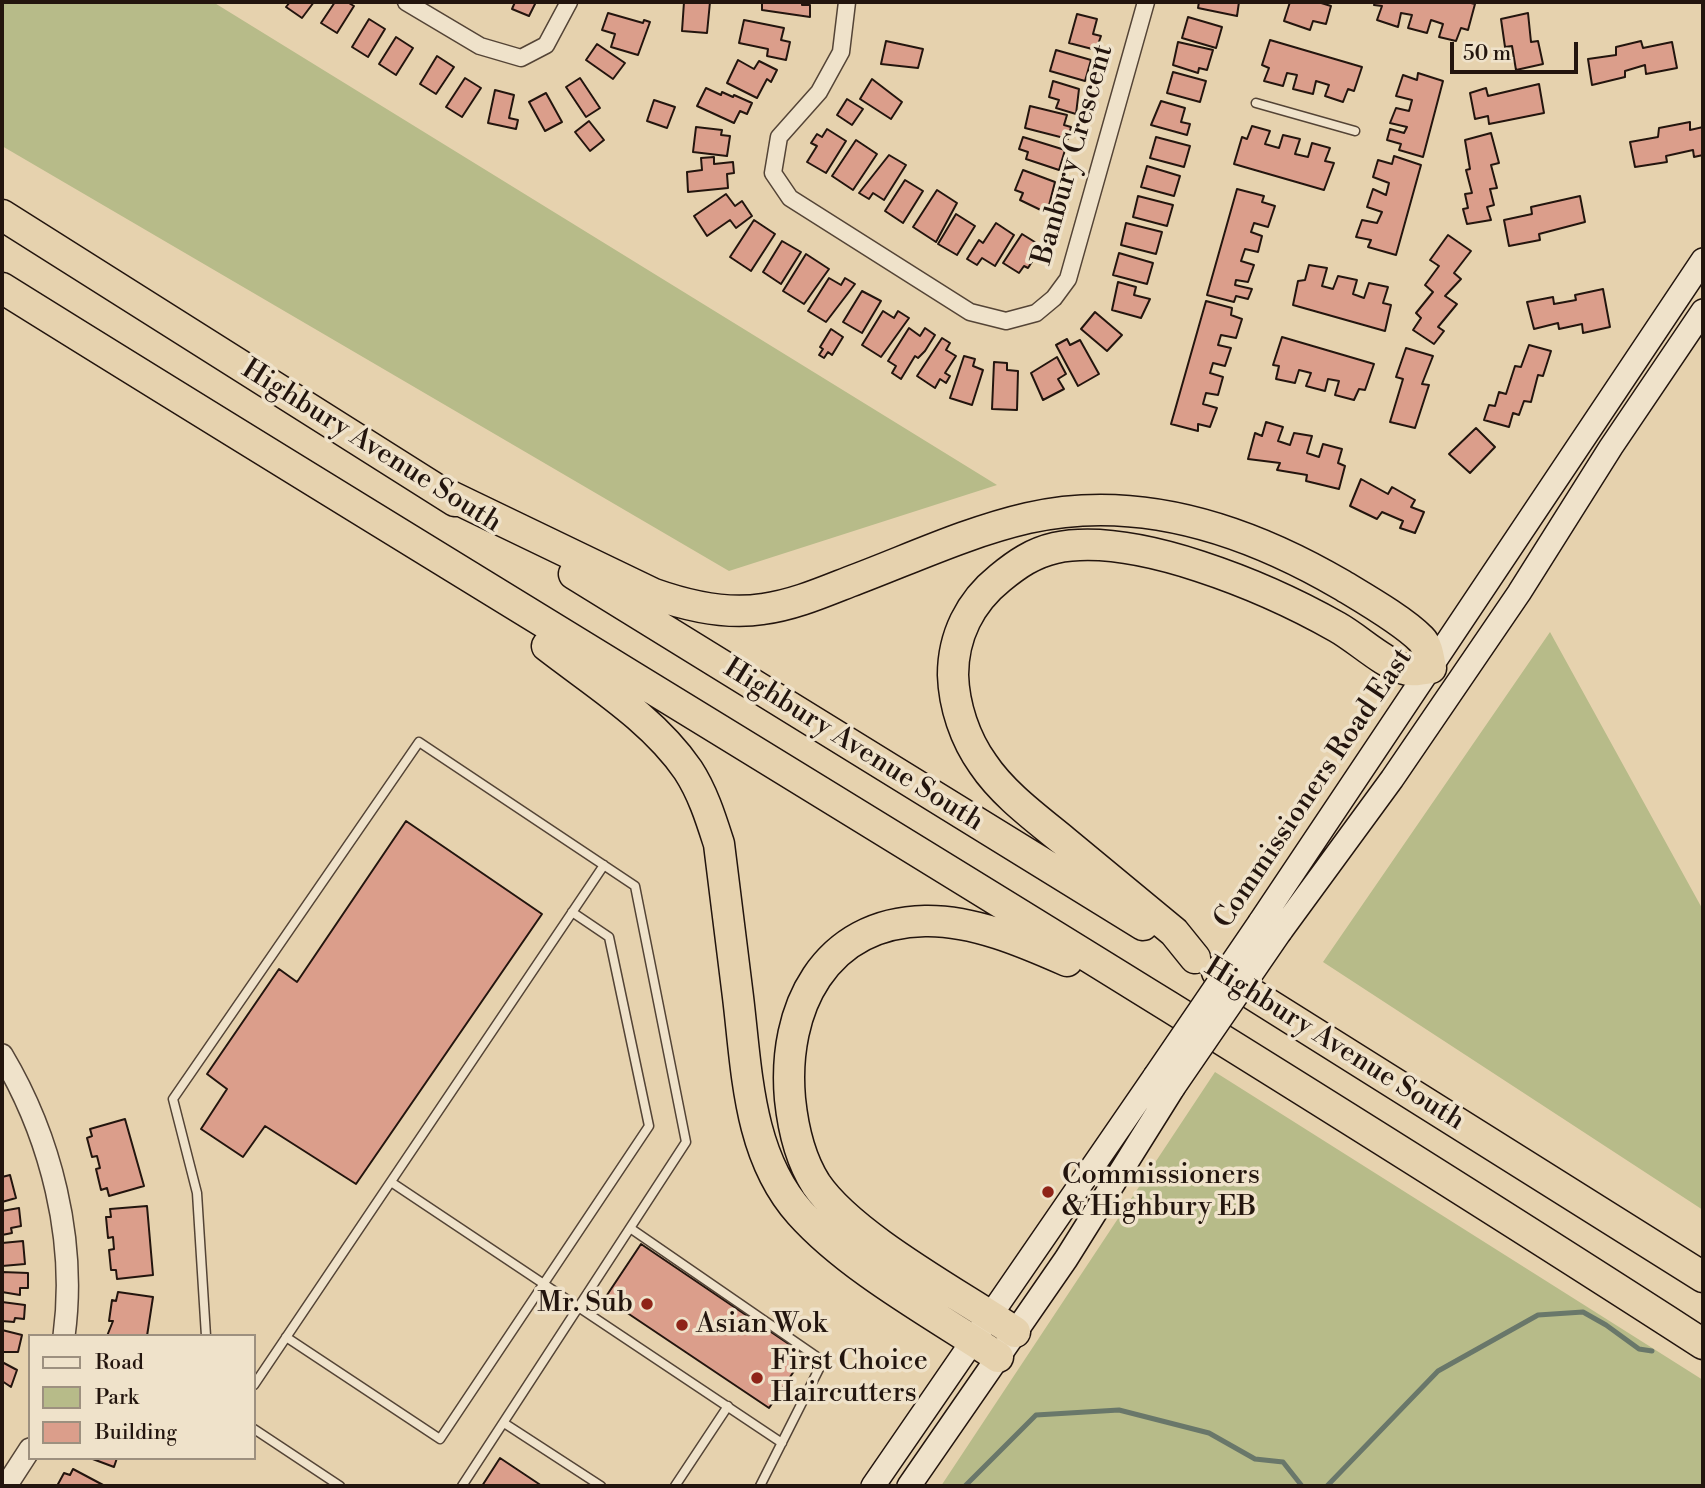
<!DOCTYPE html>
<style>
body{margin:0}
#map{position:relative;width:1705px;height:1488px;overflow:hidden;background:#e6d2ae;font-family:"Libre Bodoni",serif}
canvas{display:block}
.frame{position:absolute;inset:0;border:4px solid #23150e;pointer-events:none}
.legend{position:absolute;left:28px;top:1334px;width:228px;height:126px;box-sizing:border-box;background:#efe2ca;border:2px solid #9d907f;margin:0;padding:9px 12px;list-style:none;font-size:21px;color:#23150e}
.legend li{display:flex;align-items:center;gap:14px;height:35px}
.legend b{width:35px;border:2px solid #9d907f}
.scale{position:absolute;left:1450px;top:42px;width:128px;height:32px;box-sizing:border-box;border:4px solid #23150e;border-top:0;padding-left:9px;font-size:21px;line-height:24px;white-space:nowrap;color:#23150e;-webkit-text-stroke:5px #efe2ca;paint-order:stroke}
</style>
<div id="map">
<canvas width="1705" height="1488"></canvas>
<div class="frame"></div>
<ul class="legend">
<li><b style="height:9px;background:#efe2ca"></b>Road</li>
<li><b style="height:19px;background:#b7bb89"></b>Park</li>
<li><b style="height:19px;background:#db9e8b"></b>Building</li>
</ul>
<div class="scale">50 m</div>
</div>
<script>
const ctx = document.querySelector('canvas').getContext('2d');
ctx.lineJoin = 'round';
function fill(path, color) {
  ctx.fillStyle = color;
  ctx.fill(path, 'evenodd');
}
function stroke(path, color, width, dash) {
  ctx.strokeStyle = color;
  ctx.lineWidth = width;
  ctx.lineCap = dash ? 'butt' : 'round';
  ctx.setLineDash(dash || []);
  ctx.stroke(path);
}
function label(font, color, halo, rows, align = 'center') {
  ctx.font = font + ' "Libre Bodoni",serif';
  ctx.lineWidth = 7;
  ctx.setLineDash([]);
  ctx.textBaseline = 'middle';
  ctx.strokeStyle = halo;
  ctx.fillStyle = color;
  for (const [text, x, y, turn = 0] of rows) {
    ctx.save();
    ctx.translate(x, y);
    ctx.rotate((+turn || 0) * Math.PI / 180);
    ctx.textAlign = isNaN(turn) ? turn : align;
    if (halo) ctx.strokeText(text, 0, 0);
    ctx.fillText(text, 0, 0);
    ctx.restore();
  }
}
fill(new Path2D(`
 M2,2h211l784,483 -268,86 -727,-425z
 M1550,632l153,278v300l-380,-248z
 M1215,1072l488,308v106h-762z`), '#b7bb89');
stroke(new Path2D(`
 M965,1486l71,-71 83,-5 90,23 46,26 28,3 19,24
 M1327,1486l111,-115 100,-56 45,-3 23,13 33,24 13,2`), '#69776a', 5);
const building = new Path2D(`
 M290,2h24l-12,16 -16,-11z
 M335,2h12l7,4 -17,27 -16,-10z
 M515,2h21l-7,14 -17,-7z
 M684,2h26l-3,31 -25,-2z
 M762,2h40v3h8v12l-48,-7z
 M1199,2h40l-2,14 -39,-8z
 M1290,2h28l13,4 -5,18 -13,-3 -3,9 -26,-9z
 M1375,2h92l8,2 -7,26 -7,-2 -5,13 -17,-4 4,-13 -12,-4 -4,13 -19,-5 4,-13 -11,-2 -3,14 -21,-7 5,-14 -8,-1z
 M608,13l35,10 1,-3 6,2 -12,33 -27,-8 4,-13 -13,-4z
 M1528,13l3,29 7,-1 5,23 -27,6 -4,-24 -7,1 -4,-28z
 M1077,14l20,5 -4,15 8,2 -5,14 -27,-7z
 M1188,17l34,10 -6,21 -34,-10z
 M369,19l16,10 -17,28 -16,-10z
 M744,20l40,8 -3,12 9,2 -4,18 -19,-4 1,-7 -29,-6z
 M396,37l17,11 -17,27 -17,-11z
 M1270,40l92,27 -8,24 -6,-2 -5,13 -18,-6 4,-11 -13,-4 -3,13 -20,-5 4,-14 -10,-2 -4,13 -19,-5 5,-13 -7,-3z
 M886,41l37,8 -5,19 -37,-4z
 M1641,41l2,7 29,-6 5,26 -31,6 -1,-9 -20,6v6l-33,8 -4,-26 28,-4v-8z
 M1178,42l35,8 -6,20 -8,-2 -1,5 -25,-8z
 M597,44l28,19 -12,16 -27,-19z
 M1056,50l35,10 -6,21 -35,-10z
 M437,56l17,11 -18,27 -16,-10z
 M738,60l16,9 5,-8 18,9 -6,12 -4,-3 -10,19 -30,-15z
 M1173,72l33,9 -6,21 -33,-9z
 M1418,73l25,8 -20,76 -24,-7 2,-6 -14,-4 3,-11 14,4 3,-6 -17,-4 6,-15 13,3 3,-11 -16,-4 7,-21 14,5z
 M465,78l16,10 -19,29 -16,-10z
 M580,78l20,30 -14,9 -20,-30z
 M872,79l30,23 -11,17 -31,-20z
 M1053,81l26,8 -3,25 -20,-6 3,-8 -10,-3z
 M1539,84l5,29 -55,11 -1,-8 -13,3 -5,-26 16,-5 2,8z
 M706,88l15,7 1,-3 11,5 1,-2 18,8 -5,11 -7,-3 -6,12 -37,-17z
 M495,90l19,5 -5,23 9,2 -2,9 -28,-6z
 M546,93l16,29 -17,9 -16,-29z
 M847,99l16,10 -11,16 -15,-10z
 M654,100l21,7 -8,21 -20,-7z
 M1161,101l24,7 -4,14 9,2 -3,11 -36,-10z
 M1030,106l37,9 -3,10 7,2 -3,12 -43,-11z
 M589,121l15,19 -14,11 -15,-19z
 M1690,122v8l13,-3v28l-9,2 -1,-7 -27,6 1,6 -32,5 -5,-25 28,-5 1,-9z
 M1252,126l18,5 -5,13 14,4 4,-13 17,4 -5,15 13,3 4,-14 18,5 -5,13 9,2 -10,27 -90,-26 8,-27 5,2z
 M696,127l26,3 -1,5 9,1 -3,20 -34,-4z
 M827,129l19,12 -20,32 -19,-11 10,-16 -6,-3 6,-9 5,3z
 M1491,133l8,30 -8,2 6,23 -7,1 4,16 -7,2 4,13 -24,4 -4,-15 5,-1 -3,-14 7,-1 -6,-23 4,-1 -5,-29z
 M1023,137l42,13 -6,20 -33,-11 2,-7 -9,-3z
 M1156,137l34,9 -6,21 -34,-9z
 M856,140l21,14 -24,36 -21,-14z
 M889,155l17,10 -22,35 -11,-7 -4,6 -10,-6z
 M1394,156l27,9 -25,90 -28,-8 3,-7 -15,-3 6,-17 15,3 5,-11 -15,-5 6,-18 13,6 3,-12 -16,-6 5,-17 14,4z
 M714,157v7l19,-2 1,11 -7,1 1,14 -40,4 -1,-20 15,-2 -1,-12z
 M1147,166l33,10 -6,20 -33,-9z
 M1023,170l32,12 -8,31 -27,-13 3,-7 -8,-3z
 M905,180l18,11 -20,32 -18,-12z
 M1237,189l27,7 -2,6 13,4 -7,21 -14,-4 -3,9 11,4 -4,16 -13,-3 -4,12 13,4 -6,17 -12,-2 -1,5 17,4 -4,10 -12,-3 -2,6 -27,-7z
 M937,190l20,13 -21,39 -23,-15z
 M726,194l9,12 7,-5 10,15 -16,12 -6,-8 -23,16 -13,-20z
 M1138,196l35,9 -6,21 -34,-9z
 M1580,196l5,26 -46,12 1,6 -31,6 -5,-26 28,-6 -1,-7z
 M956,214l19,12 -18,29 -19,-11z
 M754,220l21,14 -24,37 -21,-14z
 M996,223l18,12 -19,31 -13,-8 -5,7 -10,-6 12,-19 4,3z
 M1126,223l36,9 -6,22 -35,-9z
 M1022,234l16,10 -7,10 4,3 -7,11 -4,-2 -5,7 -16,-10z
 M1448,235l23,16 -17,22 7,6 -16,17 12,8 -19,23 6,4 -10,13 -21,-14 8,-12 -5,-5 17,-21 -8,-7 14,-19 -9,-6z
 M782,241l19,11 -20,32 -18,-12z
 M1119,253l34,10 -6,21 -34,-9z
 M806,254l23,15 -25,35 -21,-13z
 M1309,265l18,3 -5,18 11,3 5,-13 19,4 -4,14 11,4 5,-15 19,4 -5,16 8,2 -6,26 -92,-26 5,-24 7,-1z
 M829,278l12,7 4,-7 10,6 -29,38 -18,-11z
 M1118,282l18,5 -2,8 16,4 -9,19 -29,-8z
 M1603,289l7,38 -27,6 -1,-9 -23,5 -1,-6 -24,6 -7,-27 26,-5 1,7 22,-4 -1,-5z
 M862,291l19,10 -19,32 -19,-11z
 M1206,301l26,7 -1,7 11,4 -6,19 -15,-3 -3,10 13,3 -6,18 -12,-3 -3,10 13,4 -5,18 -12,-2 -3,11 14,4 -7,19 -12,-3v7l-27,-7z
 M883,311l11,7 4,-7 11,7 -28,39 -19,-12z
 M1095,312l27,23 -15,16 -26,-22z
 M909,328l11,8 5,-8 10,7 -10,16 -7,7 -3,-2 -14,23 -9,-6 4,-7 -8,-5z
 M831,329l12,8 -11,18 -4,-3 -4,6 -5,-3 4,-6 -3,-2z
 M1282,337l92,27 -9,26 -6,-1 -5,11 -19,-5 4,-14 -11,-2 -3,12 -19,-5 5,-13 -12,-3 -4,13 -19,-4 3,-13 -6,-1z
 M942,338l8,5 -4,7 10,6 -11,17 5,3 -4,7 -6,-4 -5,9 -18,-12z
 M1067,339l3,6 10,-5 19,34 -21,12 -22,-41z
 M1529,345l22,6 -8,25 -5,-1 -7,27 -7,-1 -5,14 -6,-2 -4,14 -25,-7 5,-15 6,1 4,-14 7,2 9,-28 6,1z
 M1406,348l27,8 -11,28 7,1 -14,43 -25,-6 13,-43 -7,-2z
 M964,356l11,3 -2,7 10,4 -11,35 -22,-7z
 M1057,357l9,17 -8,5 6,10 -21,11 -12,-27z
 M994,362l13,1v7l11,1 -1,39 -25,-1z
 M1266,422l17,5 -5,14 12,4 4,-12 18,3 -5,17 12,4 4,-13 19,5 -4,14 7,3 -6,23 -33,-8 1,-6 -30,-5 3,-7 -32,-4 7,-26 7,3z
 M1476,428l19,19 -25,26 -21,-19z
 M1361,479l27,15 4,-7 23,13 -4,7 13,5 -9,21 -15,-5 3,-7 -21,-9 -5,7 -27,-13z
 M406,821l136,93 -186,270 -91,-58 -22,31 -42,-28 26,-40 -20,-15 72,-105 18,13z
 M125,1119l19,67 -35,10 -2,-8 -6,2 -5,-21 4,-1 -3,-12 -5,1 -5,-19 5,-2 -2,-7z
 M10,1175l6,23 -14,4v-25z
 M147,1206l6,69 -36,4 -1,-9h-5l-2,-20 5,-1 -1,-12 -5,1 -2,-21h5l-1,-8z
 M19,1208l2,18 -10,2 1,5 -10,2v-24z
 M23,1241l2,23 -23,2v-23z
 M641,1244l164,111 -36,53 -164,-110z
 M2,1272l26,1v15h-8v7l-18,-3z
 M118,1292l35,5 -6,39h-40l6,-15h-4l3,-21 4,1z
 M2,1302l23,3 -1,14 -9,-1 -1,4 -12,-1z
 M2,1330l20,5 -4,17h-16z
 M2,1362l15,8 -6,17 -9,-6z
 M90,1458h27l-3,9z
 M500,1458l42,28h-60z
 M73,1469l32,17h-48l7,-13 6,2z`);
fill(building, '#db9e8b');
stroke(building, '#23150e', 2);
const service = new Path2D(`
 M1256,103l99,28
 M391,1182l391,261
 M630,1228l193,133 -63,125
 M206,1336l-9,-143 -24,-94 246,-357 216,144 51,256 -224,344
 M286,1337l154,102 209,-313 -40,-189 -37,-25
 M254,1385l350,-520
 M504,1423l97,63
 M254,1429l86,57
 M675,1486l53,-80`);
const minor = new Path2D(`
 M406,2l74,44 41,12 25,-13 23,-43
 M847,2l-6,50 -22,40 -40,45 -6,36 17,25 180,114 36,9 30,-8 18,-15 14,-19 78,-277`);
const tertiary = new Path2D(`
 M2,1055c49,82 75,185 62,281
 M6,1486l24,-37`);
const secondary = new Path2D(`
 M1260,922l443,-662
 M1280,932l112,-153 127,-186 92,-146 92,-136
 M873,1486l282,-410
 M909,1486l157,-227 107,-171`);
const motorway = new Path2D(`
 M2,215l453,286
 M2,288c566,353 1140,694 1701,1056
 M438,490l216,104c34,12 72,21 109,15 30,-4 58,-16 86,-27 59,-22 118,-50 179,-64 110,-25 220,12 314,67 23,14 60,35 79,54 7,7 8,20 10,29 -8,1 -19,4 -27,1 -21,-6 -47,-31 -67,-42 -69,-39 -202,-96 -282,-79 -22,5 -38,16 -55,30 -30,24 -47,58 -47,97 1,31 12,64 30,89 20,30 53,54 81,77 36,30 73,60 110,91l21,26
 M574,574l569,351
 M547,646c49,38 106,73 141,124 15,23 23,49 31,74 6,51 13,102 19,153 9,74 10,158 62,216 50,56 135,102 198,144
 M1217,972l486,305
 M1015,1332c-56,-38 -163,-95 -199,-148 -16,-25 -23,-56 -26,-85 -8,-90 34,-176 135,-178 48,-1 99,21 142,40`);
stroke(service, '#544436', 11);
stroke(minor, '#544436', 19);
stroke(tertiary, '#544436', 24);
stroke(secondary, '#23150e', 26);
stroke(motorway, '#23150e', 33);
stroke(service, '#efe2ca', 8);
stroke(minor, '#efe2ca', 16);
stroke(tertiary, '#efe2ca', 21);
stroke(secondary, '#efe2ca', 23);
stroke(motorway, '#e6d2ae', 30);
const secondaryBridge = new Path2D(`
 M1155,1076l105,-154
 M1173,1088l107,-156`);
stroke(secondaryBridge, '#23150e', 26, []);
stroke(secondaryBridge, '#efe2ca', 23);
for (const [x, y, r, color] of [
 [1048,1192,7,"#8f2418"],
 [647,1304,7,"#8f2418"],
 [682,1325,7,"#8f2418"],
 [757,1378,7,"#8f2418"]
]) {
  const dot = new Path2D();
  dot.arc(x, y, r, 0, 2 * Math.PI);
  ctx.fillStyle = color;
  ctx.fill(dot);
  stroke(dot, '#efe2ca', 2.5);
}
label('28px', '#23150e', '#efe2ca', [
 ["Banbury Crescent",1074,155,-74],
 ["Highbury Avenue South",371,447,32],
 ["Highbury Avenue South",853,746,32],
 ["Commissioners Road East",1314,789,-56],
 ["Highbury Avenue South",1334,1045,32]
]);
label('28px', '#23150e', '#efe2ca', [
 ["Commissioners",1062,1176],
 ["& Highbury EB",1062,1208],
 ["Mr. Sub",633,1304,"right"],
 ["Asian Wok",696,1325],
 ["First Choice",771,1362],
 ["Haircutters",771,1394]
], 'left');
</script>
